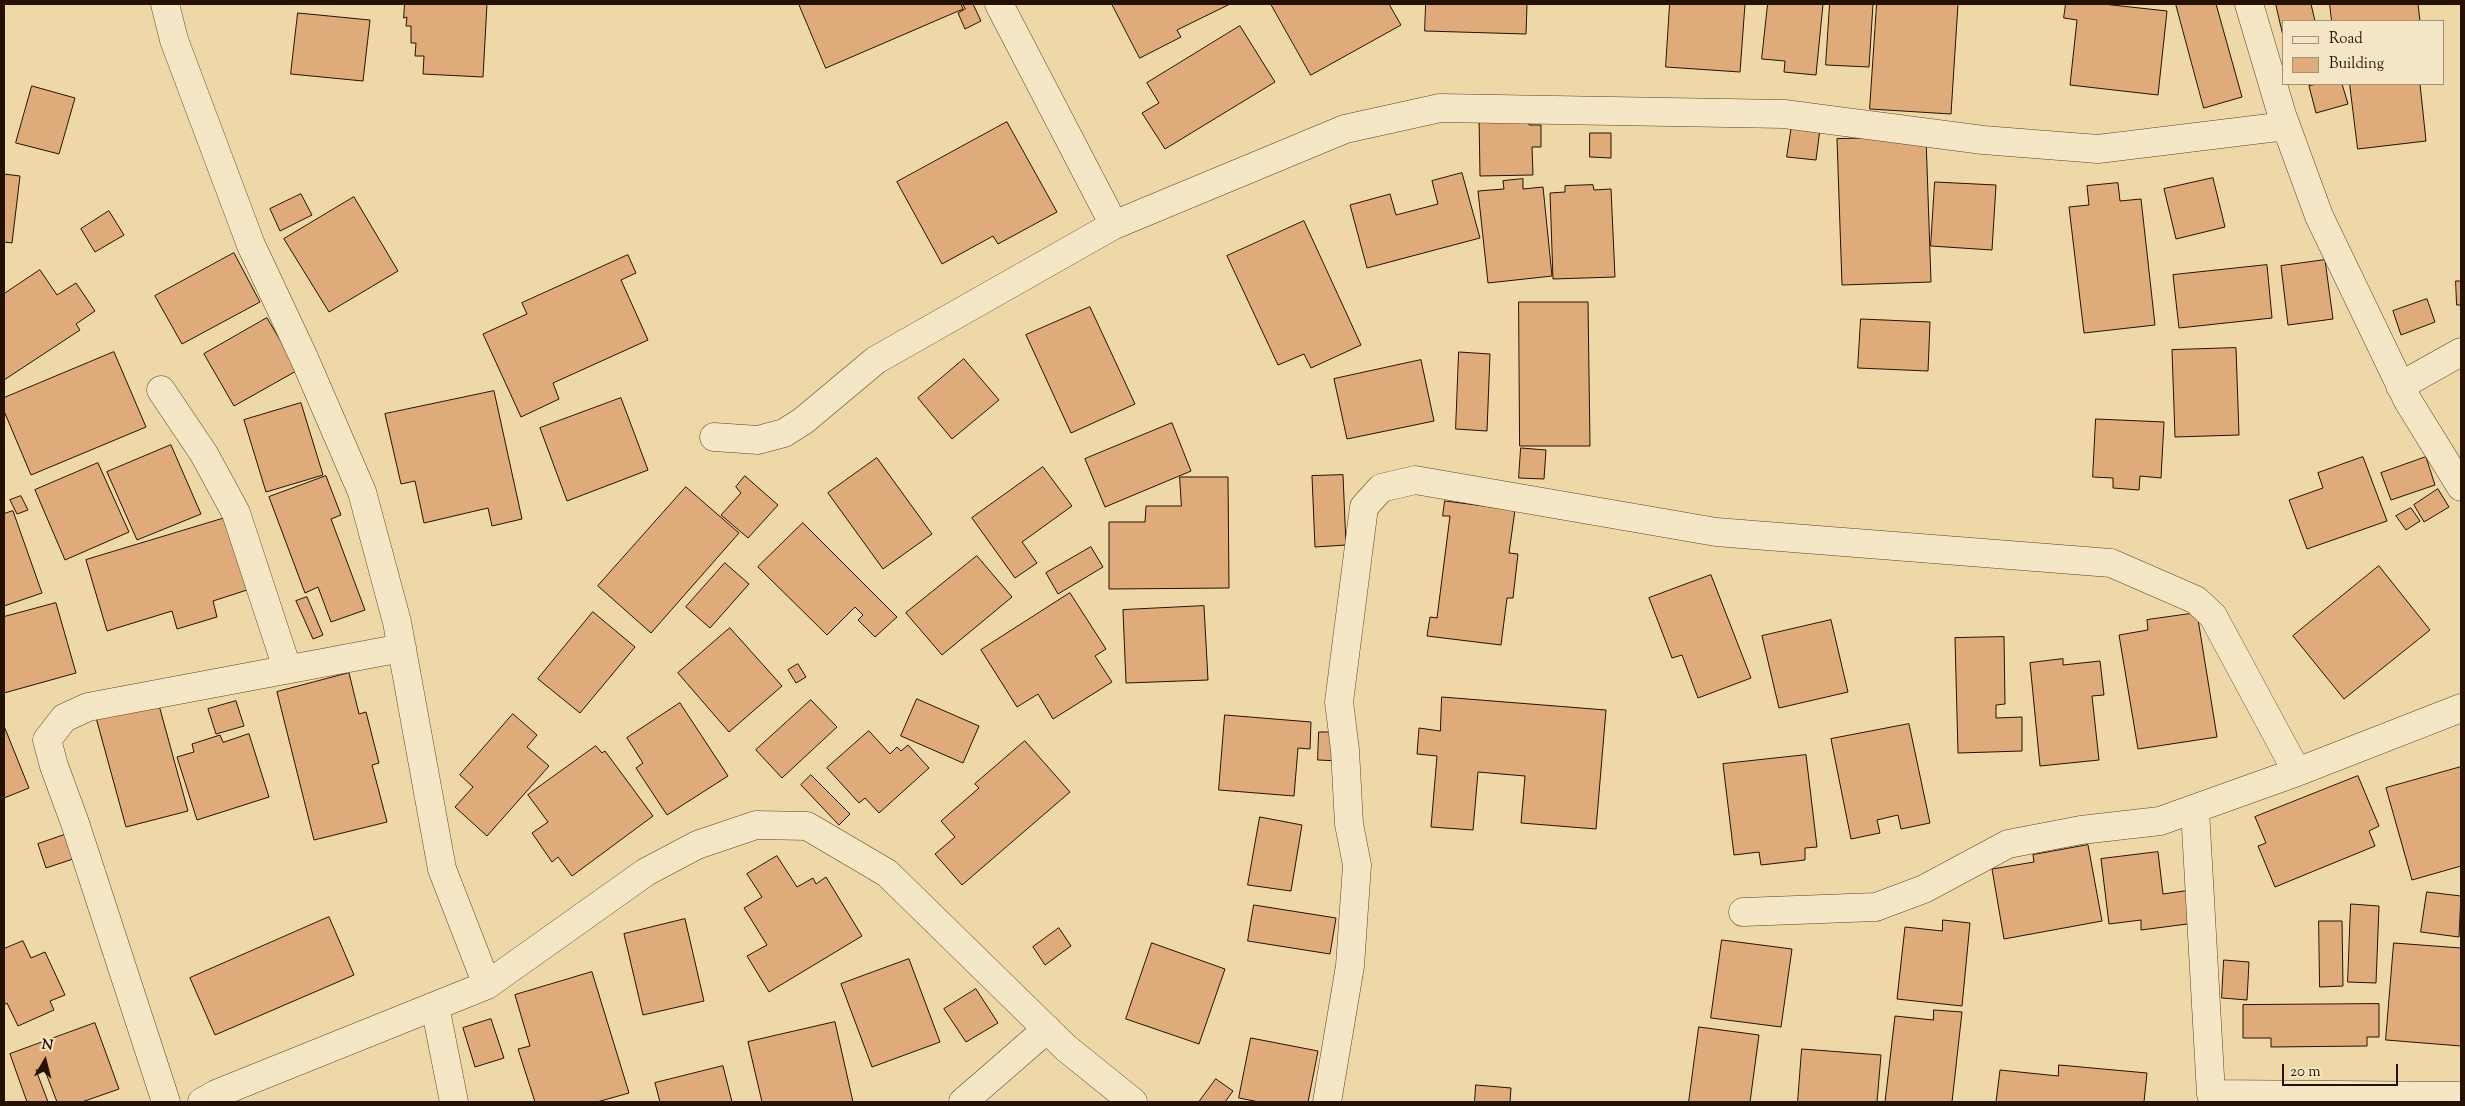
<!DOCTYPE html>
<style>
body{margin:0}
#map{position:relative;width:2465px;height:1106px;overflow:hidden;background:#efd8a7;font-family:"Sorts Mill Goudy",serif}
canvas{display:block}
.frame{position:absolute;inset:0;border:5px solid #251101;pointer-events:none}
.legend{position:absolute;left:2282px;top:20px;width:162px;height:65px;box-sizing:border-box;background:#f5e6c6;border:1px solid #a29177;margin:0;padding:6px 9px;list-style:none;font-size:15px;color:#251101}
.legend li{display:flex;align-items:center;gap:10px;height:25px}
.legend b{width:25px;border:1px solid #a29177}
.north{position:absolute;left:20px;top:1036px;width:50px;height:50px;-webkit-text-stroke:4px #f5e6c6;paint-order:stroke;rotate:8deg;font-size:14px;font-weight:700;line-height:20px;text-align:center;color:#251101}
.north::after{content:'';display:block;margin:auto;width:18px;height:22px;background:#251101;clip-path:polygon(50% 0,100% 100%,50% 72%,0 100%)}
.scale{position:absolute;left:2282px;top:1064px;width:116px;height:22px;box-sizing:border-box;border:2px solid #251101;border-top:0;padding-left:6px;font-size:15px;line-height:18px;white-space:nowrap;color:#251101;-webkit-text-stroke:4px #f5e6c6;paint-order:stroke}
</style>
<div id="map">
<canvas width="2465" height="1106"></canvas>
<div class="frame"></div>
<ul class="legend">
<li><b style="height:6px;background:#f5e6c6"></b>Road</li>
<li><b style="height:14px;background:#dfab7b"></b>Building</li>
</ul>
<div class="north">N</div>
<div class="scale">20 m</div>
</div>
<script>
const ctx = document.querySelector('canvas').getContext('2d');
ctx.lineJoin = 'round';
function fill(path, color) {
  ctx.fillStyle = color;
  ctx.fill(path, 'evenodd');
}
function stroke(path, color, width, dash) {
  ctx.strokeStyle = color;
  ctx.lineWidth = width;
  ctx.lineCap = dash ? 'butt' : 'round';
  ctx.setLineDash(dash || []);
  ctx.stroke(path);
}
const building = new Path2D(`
 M405,4h82l-4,73 -60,-3 1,-18h-9l1,-13h-5v-17h-5l1,-9 -3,1z
 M799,4h162l2,5 -137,59z
 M963,4h10l8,17 -16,8 -7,-16 7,-4z
 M1112,4h118l-53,26 4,7 -41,21z
 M1271,4h118l12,21 -90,50z
 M1426,4h101l-1,30 -101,-3z
 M1670,4h75l-5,68 -74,-5z
 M1768,4h55l-7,71 -32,-3 1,-11 -23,-2z
 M1830,4h43l-4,63 -43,-2z
 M1877,4h81l-7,110 -81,-5z
 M2066,4h37l64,7 -9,84 -88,-10 7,-65 -13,-2z
 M2176,4h40l26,93 -38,11z
 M2276,4h35l4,17h-31v19z
 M2330,4h88l2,17h-88z
 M298,13l72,7 -7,61 -72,-7z
 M1240,26l35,56 -110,67 -23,-36 17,-10 -12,-20z
 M2317,84h25l6,20 -32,9 -7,-27z
 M2350,84h70l6,57 -68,8z
 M32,86l43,12 -16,56 -43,-11z
 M1528,114l1,11h12v22h-9l1,28 -53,1 -1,-61z
 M1007,122l50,90 -59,32 -5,-8 -51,28 -45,-82z
 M1792,125l28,4 -4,31 -29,-3z
 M1590,133h21v25l-21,-1z
 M1926,137l5,145 -89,3 -5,-146z
 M1462,173l18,65 -113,30 -17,-63 40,-11 6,21 42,-11 -6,-23z
 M4,174l16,2 -8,67 -8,-1z
 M2213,178l12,49 -49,12 -12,-50z
 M1523,179v10l20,-2 9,89 -64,7 -10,-92 26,-2 -1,-8z
 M1935,182l61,3 -4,65 -61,-4z
 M2118,183l2,18 21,-2 14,126 -71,8 -15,-126 20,-2 -2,-19z
 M1593,185l1,5 17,-1 4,88 -62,2 -3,-86 15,-1v-6z
 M301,194l11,21 -32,16 -10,-22z
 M354,197l44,74 -69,41 -45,-73z
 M109,211l15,24 -29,17 -14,-23z
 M1304,221l57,124 -50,23 -7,-14 -26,11 -51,-109z
 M234,253l26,49 -78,42 -27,-48z
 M628,255l8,18 -15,7 27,60 -95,43 6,16 -38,18 -38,-83 44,-20 -5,-11z
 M2325,260l8,59 -45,6 -7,-59z
 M2267,265l5,53 -93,10 -6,-53z
 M40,270l17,25 19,-12 19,28 -19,13 4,6 -76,50v-86z
 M2456,281h5v24h-4z
 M2427,299l8,23 -34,13 -8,-24z
 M1519,302h69l2,144h-70z
 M1090,307l45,97 -64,29 -45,-98z
 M267,318l31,52 -64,36 -30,-52z
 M1861,319l69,3 -2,49 -70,-3z
 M2236,348l3,87 -64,2 -3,-87z
 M114,352l32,75 -115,48 -27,-64v-13z
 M1459,352l31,2 -3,77 -31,-2z
 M964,359l35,41 -47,39 -34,-41z
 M1421,360l13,61 -87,18 -13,-60z
 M494,391l28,128 -30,7 -4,-18 -64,15 -9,-42 -14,3 -16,-70z
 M621,398l27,72 -81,31 -27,-73z
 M301,403l22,72 -57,17 -22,-72z
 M2096,419l68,3 -3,56 -21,-2 -1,14 -26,-2v-10l-20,-1z
 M1172,423l19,48 -86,36 -20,-48z
 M171,445l30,69 -64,26 -30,-68z
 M1521,448l25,2 -2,29 -25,-1z
 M2363,457l24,64 -80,28 -18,-49 34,-12 -5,-15z
 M2426,457l9,28 -44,15 -10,-27z
 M877,458l55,76 -49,35 -55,-76z
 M98,463l31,69 -64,28 -30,-70z
 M1043,467l29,39 -50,36 15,21 -22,15 -43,-60z
 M1343,475l3,70 -31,2 -3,-71z
 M326,476l15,39 -10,4 34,91 -34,12 -13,-35 -13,6 -36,-96z
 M745,476l33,29 -30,33 -27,-23 20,-22 -5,-6z
 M1180,477h48l1,111 -120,1v-67h36l1,-16h35z
 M686,487l53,46 -88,100 -53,-47z
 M2438,489l11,18 -25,15 -10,-17z
 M21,496l7,14 -11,4 -7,-14z
 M1445,501l70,9 -6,43 9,1 -5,44h-6l-6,47 -74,-9 3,-19 7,1 13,-102h-7z
 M2411,508l9,13 -14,9 -10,-14z
 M13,511l29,82 -38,13v-92z
 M225,518l22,72 -34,11 4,16 -40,12 -5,-18 -65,20 -21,-71z
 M803,523l94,94 -22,20 -17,-17 5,-5 -8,-8 -28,28 -69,-68z
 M1091,547l12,20 -45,27 -12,-21z
 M977,556l35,41 -70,58 -36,-42z
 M725,563l24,21 -39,44 -24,-21z
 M2379,566l51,64 -86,69 -51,-63z
 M1711,575l40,103 -53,20 -16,-43 -10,3 -23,-60z
 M1070,593l36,56 -11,7 17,26 -59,37 -15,-25 -21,13 -36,-57z
 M307,597l16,38 -10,4 -17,-38z
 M56,603l20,70 -72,20v-76z
 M1204,606l4,74 -82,3 -3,-73z
 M593,612l42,35 -55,66 -42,-34z
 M2197,613l20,124 -79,12 -19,-114 29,-5 -1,-10z
 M1831,620l17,72 -69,16 -17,-72z
 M730,628l52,58 -53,46 -51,-59z
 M2004,637l1,67 -9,1v13l26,-1v34l-64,2 -3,-115z
 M2063,659v6l37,-4 4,34 -12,1 7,64 -59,6 -10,-103z
 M798,664l8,13 -10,6 -8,-13z
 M349,673l10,41 7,-2 13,51 -7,2 15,57 -73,18 -37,-148z
 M1442,697l164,13 -10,119 -75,-6 4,-47 -47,-4 -5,58 -42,-3 6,-71 -20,-2 2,-26 21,3z
 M157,698l31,113 -62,16 -31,-113z
 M917,699l62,27 -16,37 -62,-27z
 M811,700l26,27 -55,51 -26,-28z
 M236,701l8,25 -28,8 -8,-25z
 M680,703l48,73 -61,39 -31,-47 7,-5 -16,-25z
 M513,714l24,21 -10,12 22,19 -62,70 -32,-29 18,-20 -13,-12z
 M1225,715l86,7 -1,27 -12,-1 -4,48 -75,-6z
 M1909,724l21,99 -29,6 -3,-14 -21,5 3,13 -29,6 -20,-100z
 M4,726l25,62 -25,10z
 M869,731l21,23 7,-7 4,4 7,-6 21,23 -50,45 -14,-15 -6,5 -32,-35z
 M1319,732h21l-1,29 -21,-1z
 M249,734l20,63 -72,23 -20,-63 17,-5 -2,-8 28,-9 3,7z
 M1025,741l45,51 -108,93 -27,-31 20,-17 -14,-16 38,-33 -4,-4z
 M596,746l6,7 3,-2 48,65 -81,60 -14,-19 -6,5 -20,-29 16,-11 -20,-27z
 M1806,755l11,92 -12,1v12l-44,5 -2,-13 -25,3 -11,-91z
 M2461,767v99l-49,14 -26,-92z
 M811,775l39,39 -11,11 -38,-40z
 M2358,776l21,50 -10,5 6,15 -100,41 -17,-41 8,-3 -11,-26z
 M1260,817l42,8 -11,66 -43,-6z
 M70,833l9,24 -33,11 -8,-24z
 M2088,845l14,76 -98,18 -12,-70 42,-7 -1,-7z
 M2158,852l5,42 28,-4 4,33 -54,7v-10l-32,4 -8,-65z
 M777,856l20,31 16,-9 3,6 10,-7 36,59 -93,56 -22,-36 20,-11 -23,-37 18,-11 -15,-23z
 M2427,892l34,4 -2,41 -38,-5z
 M2351,904l28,2 -3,77 -28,-1z
 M1254,905l82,13 -6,36 -82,-13z
 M329,917l25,58 -139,60 -25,-57z
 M685,919l19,82 -61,14 -19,-81z
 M1943,920l27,3 -8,83 -65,-7 8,-72 37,4z
 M2319,921h23l1,65 -23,1z
 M1059,928l12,18 -26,19 -12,-18z
 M1722,940l70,9 -11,78 -70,-9z
 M23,941l8,17 14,-6 20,43 -15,6 4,9 -36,16 -11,-23 -3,2v-56z
 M1152,943l73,26 -26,75 -73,-25z
 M2394,943l67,5v98l-75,-6z
 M909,959l31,83 -68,25 -31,-83z
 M2224,960l25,2 -2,38 -25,-2z
 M592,972l37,121 -32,9h-62l-17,-53 12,-3 -15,-51z
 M976,989l22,34 -32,19 -22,-33z
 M2379,1004v33h-12v9l-96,1v-9h-28v-33z
 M1934,1010l28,2 -10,90h-67l10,-86 38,4z
 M491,1019l13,39 -29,9 -12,-39z
 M835,1022l18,80h-91l-14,-60z
 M95,1023l24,66 -37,13h-25l-13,-34 -8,2 12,32h-21l-17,-48z
 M1699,1027l60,8 -9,67h-61z
 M1251,1038l67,13 -10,51h-49l-20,-4z
 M1802,1049l79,6 -4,47h-79z
 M2059,1065l88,8 -3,29h-148l4,-32 58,6z
 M723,1066l9,36h-72l-5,-19z
 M1216,1079l17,12 -8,11h-26z
 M1476,1085l35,3 -1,14h-35z`);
fill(building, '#dfab7b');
stroke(building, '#251101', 1);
const minor = new Path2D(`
 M165,4l9,36 77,205 54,115 57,132 35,130 45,247 45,116
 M999,4l115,221
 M2249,4l33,111 37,101 89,185 53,86
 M2400,386l61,-34
 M161,390l43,64 32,59 51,155
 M714,437l44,3 26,-7 19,-12 73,-61 238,-135 231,-96 95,-21 344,6 199,26 115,9 188,-23
 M2195,810l16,284 250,2
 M1743,912l133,-5 48,-18 84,-45 73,-14 79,-9 137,-49 164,-64
 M435,1006l19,96
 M166,1102l-91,-279 -21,-57 -7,-26 17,-22 24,-11 314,-59
 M202,1102l14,-8 271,-109 159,-113 51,-27 59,-20 51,1 80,47 179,175 67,54
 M963,1102l84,-73
 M1327,1102l23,-136 7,-101 -8,-41 -4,-74 -6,-48 25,-195 17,-19 34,-8 301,52 395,31 85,37 17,16 84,156`);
stroke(minor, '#58432a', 29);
stroke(minor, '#f5e6c6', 28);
</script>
